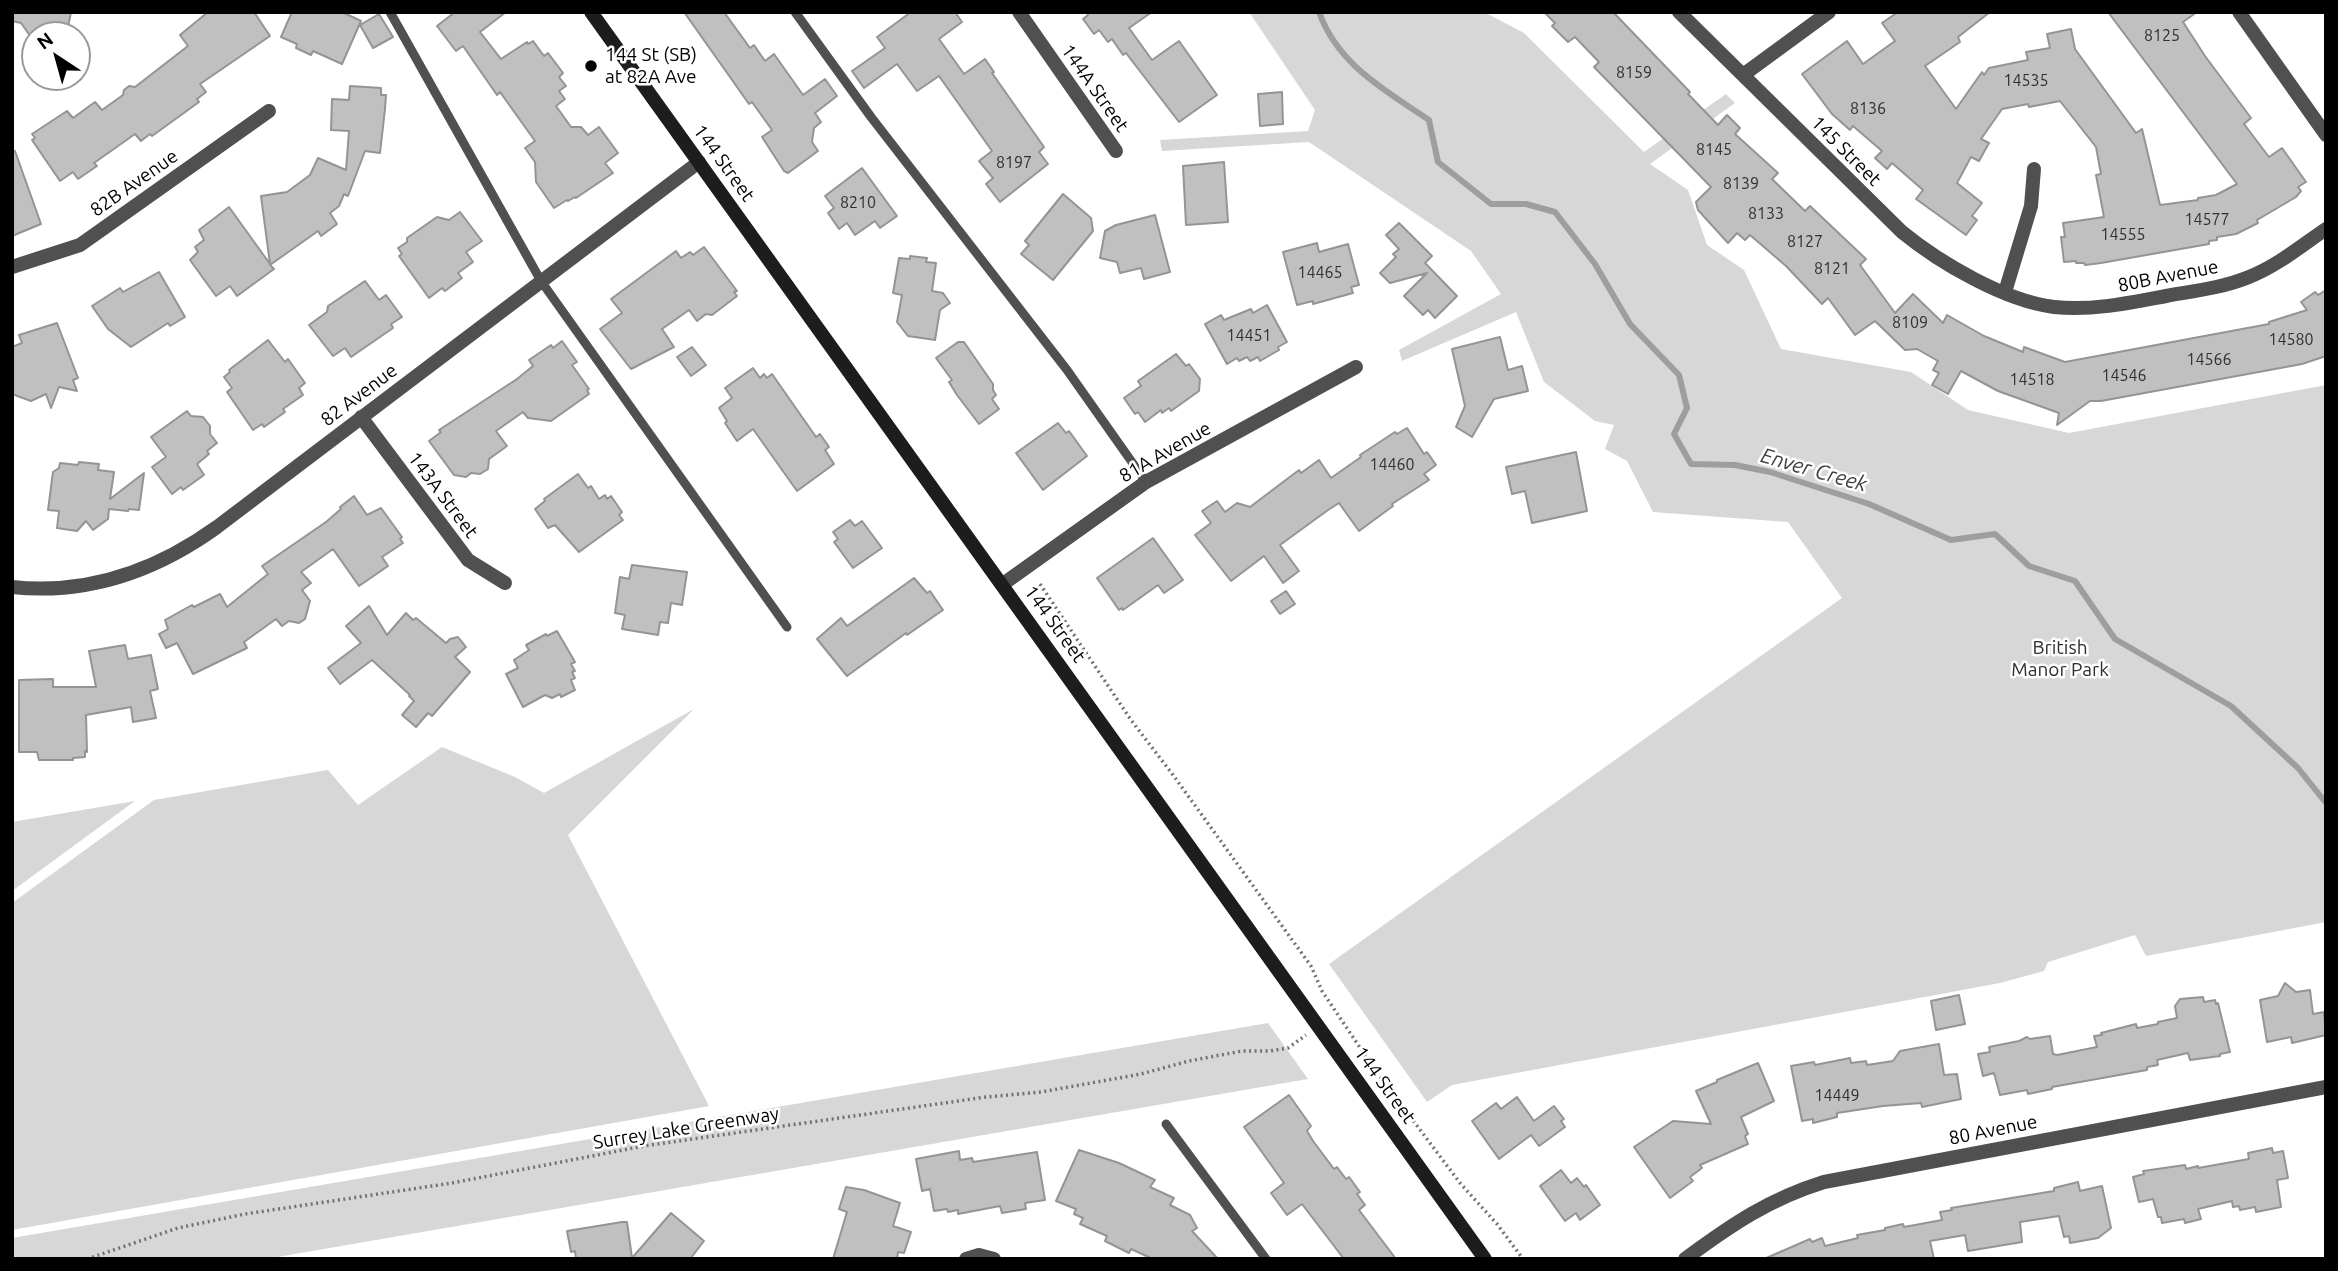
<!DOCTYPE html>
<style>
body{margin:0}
#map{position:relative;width:2338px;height:1271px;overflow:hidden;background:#fff;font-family:Ubuntu,sans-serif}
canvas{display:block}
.frame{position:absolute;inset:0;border:14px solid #000;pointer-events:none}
.north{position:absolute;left:21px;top:21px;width:70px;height:70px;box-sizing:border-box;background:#fff;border:2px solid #999;border-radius:50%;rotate:324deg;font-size:19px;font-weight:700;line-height:28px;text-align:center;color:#000}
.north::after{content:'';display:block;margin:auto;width:24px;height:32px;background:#000;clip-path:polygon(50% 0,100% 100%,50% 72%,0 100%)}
</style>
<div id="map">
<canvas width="2338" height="1271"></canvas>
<div class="frame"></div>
<div class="north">N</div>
</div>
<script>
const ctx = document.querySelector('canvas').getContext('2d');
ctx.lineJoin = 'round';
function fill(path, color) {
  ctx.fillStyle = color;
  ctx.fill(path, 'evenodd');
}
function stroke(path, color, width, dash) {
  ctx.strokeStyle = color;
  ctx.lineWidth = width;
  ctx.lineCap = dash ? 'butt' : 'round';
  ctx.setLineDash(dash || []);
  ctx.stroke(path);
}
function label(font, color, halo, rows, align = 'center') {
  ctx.font = font + ' Ubuntu,sans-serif';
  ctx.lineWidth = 5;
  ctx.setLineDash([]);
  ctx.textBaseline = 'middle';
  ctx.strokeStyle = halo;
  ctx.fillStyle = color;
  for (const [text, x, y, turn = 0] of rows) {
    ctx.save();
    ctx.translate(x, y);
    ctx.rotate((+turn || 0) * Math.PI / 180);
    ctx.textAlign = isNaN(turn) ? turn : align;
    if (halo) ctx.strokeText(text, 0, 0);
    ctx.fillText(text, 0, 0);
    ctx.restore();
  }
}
fill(new Path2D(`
 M1249,12h235l40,21 120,119 82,-58 9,9 -85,61 38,26 19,55 37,25 37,79 130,23 57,38 101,23 257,-48v537l-180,34 -11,-21 -87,27 -4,9 -44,12 -548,102 -25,17 -98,-138 513,-366 -54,-76 -135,-10 -26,-51 -22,-12 9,-24 -19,-4 -51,-39 -28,-70 -114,49 -3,-11 102,-56 -30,-43 -162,-109 -147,9 -2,-11 148,-9 7,-21z
 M694,709l-126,126 141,271 -697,124v-327l142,-103 174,-30 30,35 84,-58 73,30 29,16z
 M135,801l-123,90v-69z
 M1268,1023l40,56 -1042,180h-254v-21z`), '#d7d7d7');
stroke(new Path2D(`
 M1319,12c19,53 66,78 110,108l9,42 53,42h35l29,8 40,52 35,60 49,51 8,33 -13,26 17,30 44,1 35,7 99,32 82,36 44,-6 34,32 46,15 40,58 116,67 67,62 28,35`), '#9e9e9e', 6);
const building = new Path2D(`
 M12,12h59l-3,15 -6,5 -14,-3 -8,6h-5l-2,5 -12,-17 -9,-2z
 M208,12h46l16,24 -70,48 6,8 -9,7 2,3 -47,34 -2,-2 -9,7 -6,-7 -41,29 3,3 -19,13 -5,-7 -13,9 -28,-41 3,-2 -3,-4 35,-23 6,7 22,-16 7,8 21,-15 1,-5 5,-4 6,1 53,-41 -8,-11z
 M292,12h50l19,9 -19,43 -29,-13 -2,4 -15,-7 1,-4 -16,-7z
 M455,12h51l-26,20 21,27 26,-17 1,2 5,-3 11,15 4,-3 15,20 -4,4 7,9 -7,5 6,8 -9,7 15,21h10l7,8 11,-8 19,26 -13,10 8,10 -37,25 -1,-1 -7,4 -1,-1 -13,8 -18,-26 -1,-20 -10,-14 10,-7 -35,-49 -3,3 -34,-49 -7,5 -19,-25z
 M684,12h40l26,36 4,-3 11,16 9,-7 29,41 22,-16 12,17 -22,17 6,9 -7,6 -2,14 6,9 -30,22 -4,-2 -22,-34 10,-7 -20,-28 -3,2z
 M911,12h44l7,10 -23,17 25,35 21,-15 9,13 -2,1 52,74 -5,5 9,12 -48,38 -14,-18 7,-6 -14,-17 13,-10 -53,-75 -22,15 -20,-27 -33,24 -12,-17 33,-23 -8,-11z
 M1087,12h65l-23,16 23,32 27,-19 38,54 -38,27 -53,-69 -3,2 -11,-16 -4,3 -9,-12 -5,4 -11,-15 5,-4z
 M1544,12h69l77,80 -2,2 30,31 9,-10 13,13 -5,6 43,39 -6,6 33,32 5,-5 56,53 -6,6 35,48 18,-19 30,29 4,-8 37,21 39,16 1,-5 41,15 204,-38v-2l38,-12 -6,-8 14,-10 3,3 8,-5v66l-24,8 -201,37h-11l-33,24 2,-12 -61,-22 -37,-20 -13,23 -16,-9 7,-12 -6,-3 5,-9 -21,-12 -12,1 -30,-29 -20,14 -27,-37 -6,6 -36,-38 -36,-31 -5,5 -8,-7 -9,10 -30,-33 -2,-8 15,-15 -117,-120 5,-5 -24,-25 -7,5 -16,-16 3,-3z
 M1898,12h92l-32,25 2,5 -35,24 31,43 26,-37 2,3 5,-7 39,-8 -2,-8 24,-4 -3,-14 24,-5 4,20 61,84 6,-4 18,76 38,-5v-2l18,-3 21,-11 -129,-172h89l-14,10 22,34 46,62 -7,6 25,33 13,-9 24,34 -8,5 3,4 -5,6 -39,23 1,3 -22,11 -19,3v3l-8,1v3l-108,19 -16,2 -1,-2h-8v-2l-12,1 -3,-25h4l-2,-14 41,-6 -8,-42 5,-1 -5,-27 -36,-46 -31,6 -1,-3 -26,5 -21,30 8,4 -10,18 -8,-4 -14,26 25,20 -10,13 5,4 -11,15 -50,-36 7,-9 -31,-27 -5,6 -12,-11 7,-7 -29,-25 -3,4 -18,-16 -30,-40 45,-33 16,23 32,-23 -13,-18z
 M379,14l14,23 -20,11 -13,-23z
 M350,86l31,2v7h5l-1,14 -5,44 -15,-2 -17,45 -4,-2 -5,12 -9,7 7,11 -16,12 -3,-5 -48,34 4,4 -37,27 -7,-10 -14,10 -26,-36 8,-8 -3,-5 9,-7 -5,-10 30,-23 41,57 -9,-68 26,-4 23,-17 8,-17 28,12 3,-39 -18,-1 1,-31 17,1z
 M1282,92l1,32 -23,2 -2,-32z
 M12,151h3l26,73 -29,12z
 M1224,162l4,60 -42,3 -3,-59z
 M862,168l35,48 -17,12 -5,-7 -20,14 -8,-12 -8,6 -11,-16 6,-5 -9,-12z
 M1063,194l28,24 2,13 -40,49 -32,-26 8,-9 -4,-4z
 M460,212l22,29 -16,11 7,10 -15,11 4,5 -17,13 -3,-3 -13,10 -30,-42 3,-2 -4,-6 9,-6v-4l30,-21 12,3z
 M1155,215l15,57 -26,7 -3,-11 -21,5 -3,-11 -17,-4 5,-27 11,-6z
 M1399,223l33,33 -7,7 32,33 -22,22 -7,-8 -5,5 -19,-19 23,-23 -37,10 -10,-10 16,-16 -3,-3 6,-5 -13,-14z
 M1317,243l2,9 29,-8 11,41 -8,2 2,6 -40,11v-3l-16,4 -14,-53z
 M704,247l33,44 -3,1 3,4 -25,19 -6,-1 -9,7 -8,-11 -27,19 12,18 -43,22 -31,-40 22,-16 -11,-14 65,-48 5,7 9,-6 3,3z
 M910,256l17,2 -1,4 10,1 -4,28 11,2 7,10 -10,7 -5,30 -27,-4 -11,-14 5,-27 -9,-2 6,-35 11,1z
 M159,272l26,45 -15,9 -2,-3 -37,24 -23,-18 -16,-23 28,-18 3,4z
 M365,281l14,19 7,-5 16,22 -11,7 2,4 -42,29 -6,-9 -12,8 -24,-31 18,-13 1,-6z
 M1267,305l20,37 -9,5 1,3 -19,11 -2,-4 -8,4 -3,-4 -8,4 -2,-3 -10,6 -22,-40 16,-9 3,5 27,-11 2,4z
 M57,323l21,55 -5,2 4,11 -18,-4 -8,21 -5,-14 -15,7 -19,-7v-47l10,-4 -3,-8z
 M1500,337l8,33 14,-4 6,25 -34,8 -22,38 -16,-10 9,-21 -13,-57z
 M268,340l17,22 3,-3 17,24 -6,5 4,7 -20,14 2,3 -21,15 -2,-3 -9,6 -26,-38 5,-4 -8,-11 6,-5 -1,-2z
 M562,341l15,21 -5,3 17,24 -2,1 2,4 -38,27 -23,-3 -5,-6 -27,19 11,15 -18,13 -1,10 -8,5 -9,-1 -5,4 -12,-2 -25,-34 12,-9 -2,-2 78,-51 16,-13 -4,-6 22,-15 2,3z
 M958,342h6l29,42v6l3,5 -4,4 7,10 -20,15 -22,-29 -8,-13 3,-2 -16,-22z
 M692,347l14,18 -15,11 -14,-19z
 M1176,354l10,12 3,-2 11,15 -1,12 -28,20 -2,-3 -7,5 -1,-3 -16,12 -7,-10 -3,2 -11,-16 17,-12 -3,-5z
 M753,368l7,10 4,-4 3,4 5,-4 44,63 4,-3 9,13 -4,3 9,14 -37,27 -44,-62 -16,12 -12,-18 2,-2 -8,-13 13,-10 -7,-10z
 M187,411l4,5 12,1 7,9v8l7,9 -10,8 2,3 -12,10 7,11 -21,15 -2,-3 -9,7 -20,-27 14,-10 -15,-20z
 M1058,423l8,10 3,-2 18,25 -44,34 -27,-37z
 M1407,428l17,26 3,-2 9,13 -12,9 5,6 -37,24 1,2 -34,25 -20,-28 -11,7 -48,35 19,26 -16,12 -19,-27 -33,25 -36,-46 16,-12 -9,-12 15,-10 8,11 12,-9 13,4 49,-37 2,3 18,-13 12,18 30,-21 -1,-2 35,-23 2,2z
 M1576,452l11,59 -55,12 -7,-32 -13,3 -6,-27z
 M79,462l20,2 -1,6 16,2 -4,27 34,-26 -5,37 -10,-1 -1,2 -19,-2 -1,10 -15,11 -7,-9 -9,10 -20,-3 2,-17 -11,-1 5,-38 6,-4 1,-5 18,2z
 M578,474l10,14 3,-2 8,13 6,-4 2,4 4,-3 11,16 -3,3 4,5 -44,32 -24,-27 -7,3 -13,-19 10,-8 -1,-2z
 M354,496l13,19 14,-7 21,29 -2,2 3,4 -21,14 6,9 -29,20 -26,-37 -32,23 10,11 -9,7 8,11 -5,18 -6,4 -10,-2 -7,5 -6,-7 -32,23 3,6 -54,26 -16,-31 -11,5 -7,-14 9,-5 -3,-9 27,-15 2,2 26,-13 7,13 41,-33 -6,-8 64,-44 15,-13 -1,-2z
 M850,520l5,6 7,-5 20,27 -29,20 -19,-26 4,-3 -5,-7z
 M1153,538l30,42 -19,13 -6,-8 -35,25 -1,-2 -3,2 -22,-32z
 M632,565l55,7 -5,33 -11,-2 -3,20 -8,-1 -2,13 -36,-6 3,-14 -10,-2 5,-36 9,2z
 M914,578l13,15 3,-2 13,19 -36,25 -1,-2 -59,43 -30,-37 24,-21 6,8z
 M1286,591l9,13 -15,10 -9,-13z
 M369,606l18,29 19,-22 7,7 3,-2 30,25 4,-4 8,-2 8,10 -11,10 15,15 -38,44 -4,-3 -12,14 -14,-12 12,-14 -5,-5 1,-1 -38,-35 -32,24 -12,-16 33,-25 -15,-17z
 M557,631l18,31 -4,2 4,7 -3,1 3,6 -4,2 4,10 -14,7 -1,-3 -8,4 -7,-3 -22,12 -17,-33 12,-6 -4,-8 15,-10 -3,-5 20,-11 1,2z
 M125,645l3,14 23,-4 7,34 -8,2 6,27 -23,4 -2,-15 -45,8 1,37 -2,-1v6l-12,1v2h-34l-2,-8h-18v-72l34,-1v8h43l-7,-36z
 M2285,983l11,9 14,-2 3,24 11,-2 2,23 -34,8 -1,-6 -24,5 -7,-42 18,-4z
 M1959,995l6,29 -29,6 -5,-29z
 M2203,997l1,5 11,-2 1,4 2,-1 12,49 -10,2v2l-30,4 -2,-7 -31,7 1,5 -11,2v3l-95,17v2l-24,5 -1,-4 -27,5 -6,-22 -11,3 -5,-22 12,-2 -1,-5 30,-6 8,-4 3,2 20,-3 3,18 4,1 40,-8 -3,-11 8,-1 -1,-2 35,-9 1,4 21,-4v-2l19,-4 -2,-12 5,-7z
 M1939,1044l5,31 13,-1 4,25 -39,8 -1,-4 -38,3 -46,7v4l-24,6v-4l-11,2 -11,-55 23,-4 1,3 35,-7 1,5 15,-2 1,4 26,-4 7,-10z
 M1758,1063l16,38 -33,16 7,17 -3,2 3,8 -48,21 2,3 -12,9 3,4 -23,17 -36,-51 39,-26 38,3 -15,-33 21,-9v-2z
 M1289,1095l22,31 -4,5 6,10 21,28 3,-2 9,12 3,-2 11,15 -3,2 8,11 -6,5 37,49h-52l-42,-55 -15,11 -16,-22 13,-10 -40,-56z
 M1517,1097l17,24 20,-15 10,13 -3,2 4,6 -26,19 -8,-11 -32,24 -27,-38 24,-18 5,6z
 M2272,1148l1,5 10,-2 5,27 -11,2 4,27 -25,5 -1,-5 -15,3 -1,-4 -6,1 -1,-6 -34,8 3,10 -16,4 -1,-4 -22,4 -1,-6h-3l-5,-18 -14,3 -6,-25 11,-3 -1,-3 42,-6 1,4 12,-3v2l51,-9 -1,-6z
 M1079,1150l40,13 36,17 -5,7 24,11 -4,7 20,10 7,13 -5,3 26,28h-65l-22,-10 -2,4 -24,-12 2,-5 -27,-12 3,-6 -9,-4 2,-5 -20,-8z
 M959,1151l1,9 12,-2 1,4 64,-10 8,48 -20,3 1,6 -24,4 -2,-7 -42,8v-4l-10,2 -1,-3 -13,2 -4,-22 -8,2 -6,-32z
 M1561,1170l10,13 6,-5 7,9 2,-2 14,20 -20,15 -4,-7 -11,8 -25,-35z
 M2078,1182l2,9 22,-5 9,42 -13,10 -28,5 -1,-7 -5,1 -5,-21 -39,6 2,20 -54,9 -3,-16 -35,6 4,18h-170l46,-20 2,3 10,-4 3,8 33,-8 -1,-3 28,-5v-2l18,-4 1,3 38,-7 -2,-8 12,-2 -1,-2 103,-17v-3z
 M846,1187l18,3 36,13 -7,23 18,6 -7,21 -6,-1 -1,7h-64l14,-47 -8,-3z
 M671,1213l33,28 -14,18h-114l-1,-8 -4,1 -4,-21 55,-9h5l5,36z`);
fill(building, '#c0c0c0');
stroke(building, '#949494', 2);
stroke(new Path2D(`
 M1040,584l91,136 42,55 138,191 11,25 51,76 87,116 37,41 26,35
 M87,1259l91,-31 67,-14 207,-31 192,-37 342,-49 55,-5 100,-18 48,-13 53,-10h28l18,-3 18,-13`), '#727272', 3.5, [2, 3.5]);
stroke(new Path2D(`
 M390,12l151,269 246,346
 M795,12l76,105 196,253 79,112
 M1166,1124l100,135`), '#505050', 9);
stroke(new Path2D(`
 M1019,12l97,139
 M1679,12l223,220c38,31 103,69 152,75 38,4 75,-4 112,-11 28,-5 56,-8 83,-19 28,-11 52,-31 77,-48
 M2239,12l87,123
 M1743,75l86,-63
 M12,267l68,-22 189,-134
 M2005,292l26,-86 3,-37
 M361,417l107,143 37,23
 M1003,584l143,-102 210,-115
 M12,587c75,8 144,-16 205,-60l482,-365
 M966,1259l13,-4 15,4
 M1685,1259c46,-34 84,-60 139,-77l502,-95`), '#505050', 14);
stroke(new Path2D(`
 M591,12l894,1247`), '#1d1d1d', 14);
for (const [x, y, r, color] of [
 [591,66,7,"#000"]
]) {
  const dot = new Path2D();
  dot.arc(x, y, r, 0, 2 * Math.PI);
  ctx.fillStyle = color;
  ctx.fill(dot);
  stroke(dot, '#fff', 2.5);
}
label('16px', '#303030', null, [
 ["8125",2162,36],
 ["8159",1634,73],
 ["14535",2026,81],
 ["8136",1868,109],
 ["8145",1714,150],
 ["8197",1014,163],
 ["8139",1741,184],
 ["8210",858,203],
 ["8133",1766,214],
 ["14577",2207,220],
 ["14555",2123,235],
 ["8127",1805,242],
 ["8121",1832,269],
 ["14465",1320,273],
 ["8109",1910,323],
 ["14451",1249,336],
 ["14580",2291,340],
 ["14566",2209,360],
 ["14546",2124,376],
 ["14518",2032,380],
 ["14460",1392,465],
 ["14449",1837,1096]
]);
label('19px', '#000', '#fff', [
 ["144 St (SB)",605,55],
 ["at 82A Ave",605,77]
], 'left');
label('19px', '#000', '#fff', [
 ["144A Street",1095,88,55],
 ["145 Street",1846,151,45],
 ["144 Street",724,163,54],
 ["82B Avenue",134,183,-35],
 ["80B Avenue",2168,276,-11],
 ["82 Avenue",359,395,-37],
 ["81A Avenue",1165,452,-30],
 ["143A Street",443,495,53],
 ["144 Street",1055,624,54],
 ["144 Street",1385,1085,54],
 ["Surrey Lake Greenway",686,1128,-9],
 ["80 Avenue",1993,1130,-11]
]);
label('19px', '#2e2e2e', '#fff', [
 ["British",2060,648],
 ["Manor Park",2060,670]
]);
label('italic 21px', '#3f3f3f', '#fff', [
 ["Enver Creek",1814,470,16]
]);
</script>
